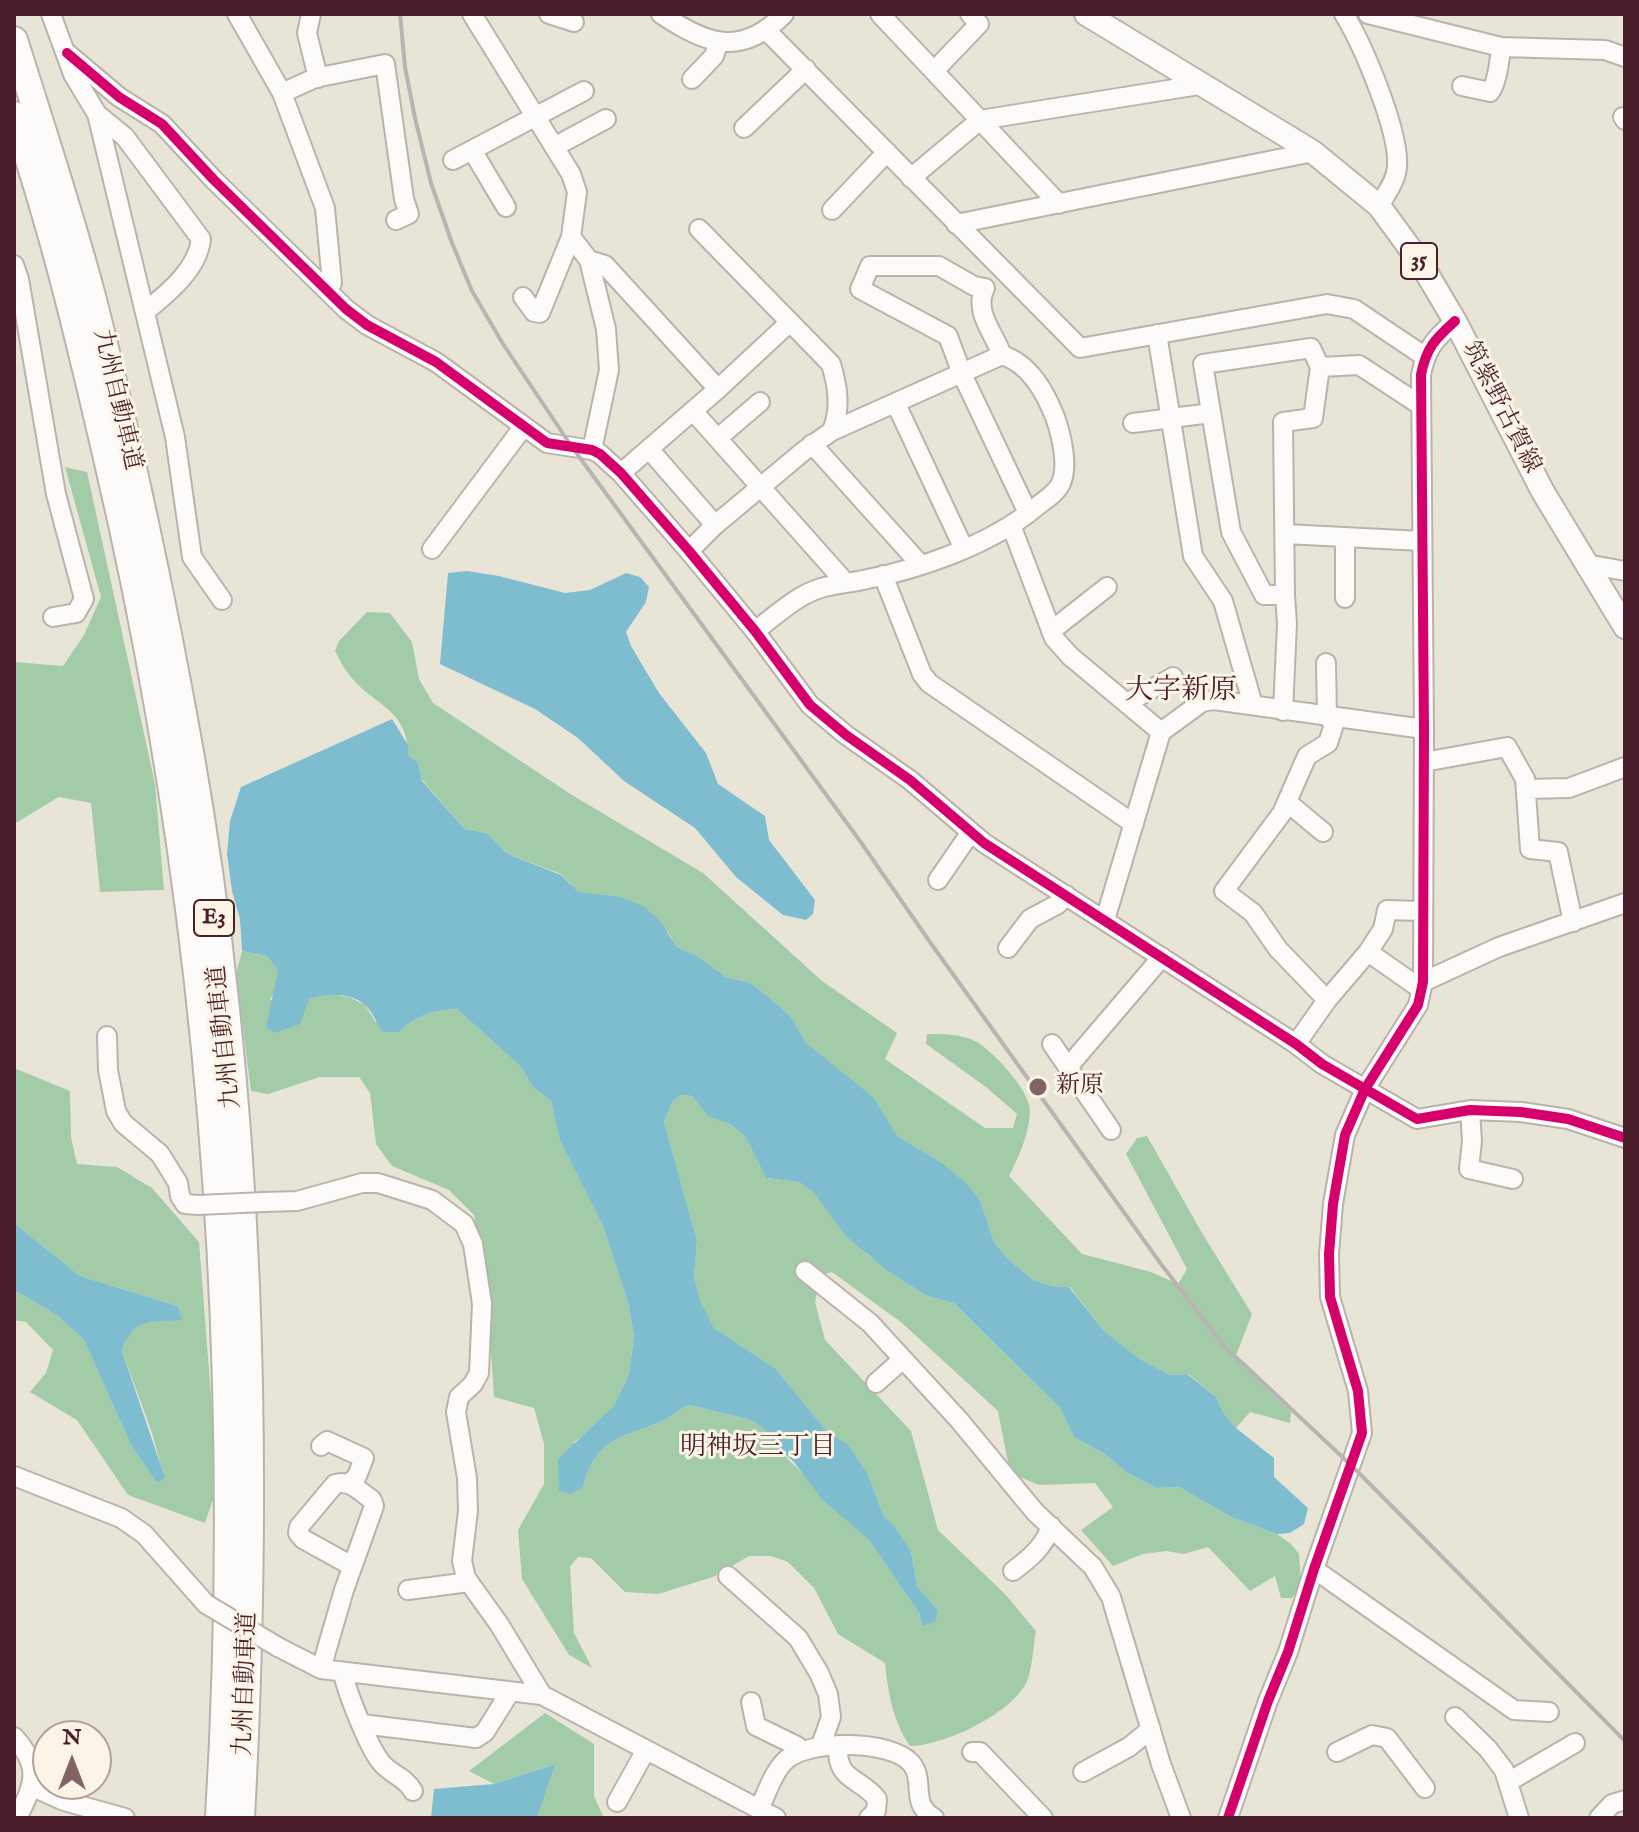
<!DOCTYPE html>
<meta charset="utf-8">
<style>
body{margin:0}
#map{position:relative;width:1639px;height:1832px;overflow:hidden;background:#e9e5d6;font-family:"IM FELL English",serif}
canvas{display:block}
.frame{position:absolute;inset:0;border:16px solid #4a1f2b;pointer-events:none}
.north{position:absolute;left:32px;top:1720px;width:80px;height:80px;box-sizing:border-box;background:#fcf5e5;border:2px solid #b59f9b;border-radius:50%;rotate:0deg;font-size:22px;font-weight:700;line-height:32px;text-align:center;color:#4a1f2b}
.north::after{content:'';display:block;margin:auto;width:28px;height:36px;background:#826467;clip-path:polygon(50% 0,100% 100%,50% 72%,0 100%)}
</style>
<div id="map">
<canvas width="1639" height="1832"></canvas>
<div class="frame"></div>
<div class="north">N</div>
</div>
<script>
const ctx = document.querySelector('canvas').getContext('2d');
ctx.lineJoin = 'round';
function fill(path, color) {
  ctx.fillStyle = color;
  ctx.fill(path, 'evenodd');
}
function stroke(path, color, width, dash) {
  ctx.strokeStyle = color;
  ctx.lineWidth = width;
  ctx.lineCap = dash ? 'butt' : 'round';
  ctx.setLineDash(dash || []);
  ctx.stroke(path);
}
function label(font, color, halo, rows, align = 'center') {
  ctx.font = font + ' "IM FELL English","Noto Serif JP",serif';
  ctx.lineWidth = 6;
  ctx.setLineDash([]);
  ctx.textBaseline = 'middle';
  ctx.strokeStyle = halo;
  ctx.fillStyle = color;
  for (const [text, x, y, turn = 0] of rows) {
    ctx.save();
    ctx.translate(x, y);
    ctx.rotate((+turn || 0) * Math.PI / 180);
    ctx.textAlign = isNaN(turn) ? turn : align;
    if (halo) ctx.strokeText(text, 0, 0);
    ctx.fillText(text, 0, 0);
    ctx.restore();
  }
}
fill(new Path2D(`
 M65,467l22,5 68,312 9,106 -64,2 -9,-89 -32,-6 -45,27v-162l49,4 21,-31 17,-38z
 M367,612l23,1 22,29 7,37 14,24 139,92 131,78 119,108 75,52 -12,26 100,69h28l4,-14 -31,-27 -60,-43 1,-10c17,0 39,0 53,10 16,11 51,48 50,68 -1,22 -11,45 -21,64l73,78 69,18 27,12 9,-15 -61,-115 11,-16 10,-2 55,97 50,81 -17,44 56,54 -1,11 -40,-11 -14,16 -12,-14 -8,-17 -28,-23 -18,1 -30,-16 -36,-28 -34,-44 -18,-1 -19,-6 -25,-21 -14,-17 -14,-42 -41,-39 -42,-25 -91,-93 -14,-25 -15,-14 -26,-21 -25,-6 -30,-22 -19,-8 -9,-15 -51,-36 -38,-4 -18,-18 -53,-20 -21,-21 -22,-4 -43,-49 -4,-18 -9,-6c-3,-52 -37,-49 -61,-83 -5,-6 -9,-14 -13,-22l4,-10z
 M242,951l25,5 11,15 -1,16 -7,13 39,-1 16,-6 24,4 16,8 10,16 24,11c17,-17 35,-22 58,-23l63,57 13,21 18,14 9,40 43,85 26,80 5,30 -5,38 -15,32 -20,22 -20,14 9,45c14,-50 37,-48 79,-66 9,-4 17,-12 27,-16l62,15 14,10 11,17 93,93 50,73 3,12 16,-15 -21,-24 -6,-35 -17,-26 -11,-10 -15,-41 -21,-31 -17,-8 -54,-66 -62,-41 -14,-25 -6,-25 3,-38 -33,-118 9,-21 8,-6 11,1 16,19 22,9 15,12 21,42 33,4 15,11 49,58 23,19 41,26 27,7 106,105 14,29 31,17 21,18 30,16 23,-1 52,30 46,17 14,10 8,10 2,30 -9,14h-11l-6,-22 -25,15 -42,-44 -24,7 -18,-3 -23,3 -30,12 -32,-36 32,-23 -18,-24 -56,2 -29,-12 -12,-62 -96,-88 -70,-51 -11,3 -6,27 10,38 86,91 27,99 67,64 31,37c-3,15 -3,35 -9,50 -14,32 -83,65 -117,65 -17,-25 -22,-53 -25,-83l-47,-29 -24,-46 -26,-26 -17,-6h-22l-36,21 -55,17 -33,-2 -34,-34 -13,-1 -8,10 4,66 18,35 -23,-13 -47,-76 -4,-49 26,-46v-40l-10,-36 -40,-11 -7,-106 -13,-76 -25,-25 -57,-24 -16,-22 -6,-51 -11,-16h-39l-52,17 -17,-3 -15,-117z
 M14,1068l56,23 1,46 6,27 40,3 35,21 47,54 19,243 -13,38 -77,-28 -51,-75 -47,-28 16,-19 7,-23 -27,-28 -12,-2v-30l44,26 26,24 47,105 26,38 7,-5 -12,-45 -30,-82 6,-16 14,-13 39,-3 -3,-13 -98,-30 -66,-53z
 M545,1713l49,31v52l10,22h-67l17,-54 -60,20 -25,-13z`), '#a2cca8');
fill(new Path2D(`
 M467,571l32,5 66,17 25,-3 36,-17 14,4 9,10 -3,15 -20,30 5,14 28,47 47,60 12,31 47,32 4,24 46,60 -2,14 -7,6 -23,-5 -47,-38 -41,-49 -71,-47 -46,-43 -43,-29 -95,-45 8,-91z
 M392,719l16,26 1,11 9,6 4,19 43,48 22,4 21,21 53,21 18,17 38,4 26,10 17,15 17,26 19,8 30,22 25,6 26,21 15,14 14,25 67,54 24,39 42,25 27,22 14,17 14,42 14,17 25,21 19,6 17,1 35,44 36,28 30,16 17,-1 29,23 8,17 12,14 38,30v19l34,31 -4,16 -14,9 -13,1 -46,-17 -52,-30 -23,1 -30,-16 -21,-18 -31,-17 -14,-29 -106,-105 -27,-7 -41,-26 -39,-33 -33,-44 -15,-11 -33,-4 -21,-42 -15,-12 -22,-8 -16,-20 -11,-1 -8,6 -9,21 33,118 -3,38 7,25 13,25 62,41 54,66 17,8 21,31 15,41 11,10 17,26 6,35 21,24 -3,12 -13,4 -3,-13 -50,-73 -47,-41 -29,-38 -17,-14 -11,-17 -14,-10 -62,-15c-10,4 -18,12 -27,16 -42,18 -65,16 -79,66l-12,7 -12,-3 -1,-32 56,-53 15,-32 5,-38 -5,-30 -26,-80 -43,-85 -9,-40 -18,-14 -13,-21 -63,-57c-23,1 -41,6 -58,23h-16c-6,-8 -11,-21 -18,-27 -15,-13 -40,-12 -56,-6l-9,25 -26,9 -8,-6 12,-56 -11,-15 -25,-5 -2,-32 -8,-28 -5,-37 3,-33 11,-34z
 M14,1223l66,53 98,30 4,14c-32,2 -49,-3 -60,31l43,127 -8,5 -26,-38 -47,-105 -26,-24 -44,-26z
 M555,1764l-18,54h-106l3,-29 60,-5z`), '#7ebdd0');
const minor = new Path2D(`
 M51,14l22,60 24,40 78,323 17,120 30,43
 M237,14l45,79 43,115 7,75 -4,7
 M311,14l-4,19 11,45
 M472,14l99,160 6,18 -6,45 18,23 17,69 3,41 -17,80
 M549,14l25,8
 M661,14c45,30 80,44 123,0
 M880,14l179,190
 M1344,14c19,31 56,118 53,153 -1,14 -11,27 -18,39
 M1368,14l133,33 104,3 20,7
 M767,31l313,317 247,-44 27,5 70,47
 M67,53l52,44 43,27 52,56 132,129 21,16 69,37 111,81 45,7 8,4 21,19 68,78 66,80 55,74 36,30 64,45 74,63 312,201 26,20 95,55 53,-9 51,2 47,7 57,19
 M934,71l45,-47 -9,-10
 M692,79l22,-23 5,-15
 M1462,86l28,6c7,-9 10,-34 11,-45
 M282,93l33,-15 70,-14 19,135 5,15 -13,6
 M97,114l28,23 76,102c-3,30 -33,54 -55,72
 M1623,117l2,3
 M744,128l62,-59
 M554,147l52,-28
 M472,150l34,57
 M453,160l131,-69
 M911,178l69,-58 219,-35
 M832,210l55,-58
 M956,224l357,-72
 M699,229l132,135c7,23 10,45 1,67
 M589,260l16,5 113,124
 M14,265l5,14 37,215 28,105 -8,14 -23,4
 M523,297l11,15 6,1 31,-76
 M1157,334l36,222 30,45 30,104
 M1002,355c-8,-22 -29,-44 -17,-67l-11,-2 -35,-20h-69l-10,23 88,47 14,38 66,139
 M896,404l68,145
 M693,411l153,172
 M1133,423l78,-10
 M718,438l42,-36
 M812,444l108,120
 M649,449l66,76
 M621,473l97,-84 72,-67
 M1011,525l43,113 16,18 91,76
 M1285,534l137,7
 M432,549l92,-123
 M689,551l26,-26 90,-75 27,-19 170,-76c28,9 43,37 53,62 6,17 14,49 6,66 -4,10 -18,18 -26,25 -46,37 -114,61 -172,72 -14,3 -28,4 -42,8 -24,7 -46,28 -66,43
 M1586,564l39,7
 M883,575l39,99 7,9 205,141
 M1285,595l-2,-173 30,-4 7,-51
 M1345,598v-61
 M1051,631l56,-44
 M1326,663l1,54
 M1127,703l46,-26
 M1283,711l4,-87 -2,-29h-21l-33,-63 -28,-168 108,-16 9,19 39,-2 58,38
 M1424,762l83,-15 18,32 5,70 28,3 15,70
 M1526,789l43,-1 56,-21
 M1287,802l36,30
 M938,880l33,-48
 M1105,920l56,-188 41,-30 12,-2 210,29
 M1008,948l22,-29 28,-15 8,-9
 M1368,952l15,-23 4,-19 35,1
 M1423,982l76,-35 126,-44
 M1327,1000l41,-48 53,37
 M107,1036l1,34 8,41 7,12 37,31 18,29 2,13 5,8 13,1
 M1052,1044l59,86
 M1296,1044l31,-44 -49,-51 -25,-36 -29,-22 58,-78 25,-57 21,-13 8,-25
 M1068,1067l94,-110
 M1470,1110l2,31 -3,28 44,10
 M264,1202l33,-1 65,-18h16l54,17 32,24 9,20 9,60 -3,69 -6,11 -14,13 -3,15 11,66 1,33 -6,50 4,17 33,46 43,71
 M805,1271l65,52 89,97 76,92 58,55 18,30 50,167 20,54
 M876,1383l27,-24
 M321,1446l6,-5 37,17 -7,18 -8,8
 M14,1476l107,42 23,16 62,70
 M1314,1569l200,141 35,2
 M1013,1571c16,-12 32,-25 38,-45
 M728,1576l70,62 21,35 9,21 3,23 -10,28
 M408,1590l61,-8
 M278,1647l43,22 221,26 234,123
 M321,1669l23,-79 30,-84 -2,-6c-11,-8 -23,-21 -37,-16l-36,43 -1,6 5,6 49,27
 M343,1673c4,20 25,72 37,88 9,13 26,16 33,30
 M751,1702l5,24 41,20 3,6
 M1455,1717l33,32 16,21 15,48
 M362,1724l114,14 9,-6 25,-40
 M14,1737c28,30 20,48 3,81
 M838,1745c-2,37 21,31 39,54l-1,12 -7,7
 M972,1752h8l63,66
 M1337,1752l35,-17 15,3 38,50
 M1083,1772l46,-25 22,-18
 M1508,1782l67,-39
 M33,1787l31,14 61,17
 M617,1802l29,-52
 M759,1809c8,-16 14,-37 27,-49 23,-21 105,-20 125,3 15,18 -2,40 23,55
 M1228,1818l40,-117 20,-49 26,-83 48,-136 -4,-42 -28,-94 -1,-43 4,-50 12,-69 20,-46 53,-84 5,-23 1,-253 -3,-354c5,-27 14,-36 34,-54
 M1599,1818l13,-14 13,-4`);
const major = new Path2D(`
 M1086,14l227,138 66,54 41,56 35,59 88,171 82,135`);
const highway = new Path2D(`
 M14,40c27,86 56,173 79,260 38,150 70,301 97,452 62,351 70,711 51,1066
 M14,115c39,112 66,227 93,343 105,446 139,903 112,1360`);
stroke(minor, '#bab3ab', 22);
stroke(major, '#bab3ab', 26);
stroke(highway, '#bab3ab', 30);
stroke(minor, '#fcfbf9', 18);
stroke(major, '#fcfbf9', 22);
stroke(highway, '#fcfbf9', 26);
stroke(new Path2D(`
 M400,14l5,53 10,51 16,65 21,60 20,48 31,53 69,103 288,394 72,104 229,319 63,82 128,120 273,275`), '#b9b4b3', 4);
const minorBridge = new Path2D(`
 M198,1205l66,-3
 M206,1604l72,43`);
stroke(minorBridge, '#bab3ab', 22, []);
stroke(minorBridge, '#fcfbf9', 18);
stroke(new Path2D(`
 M67,53l52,44 43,27 52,56 132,129 21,16 69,37 111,81 45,7 8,4 21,19 68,78 66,80 55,74 36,30 64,45 74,63 312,201 26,20 95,55 53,-9 51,2 47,7 57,19
 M1228,1818l40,-117 20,-49 26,-83 48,-136 -4,-42 -28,-94 -1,-43 4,-50 12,-69 20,-46 53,-84 5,-23 1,-253 -3,-354c5,-27 14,-36 34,-54`), '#d6006c', 10);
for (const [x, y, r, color] of [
 [1038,1087,10,"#826467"]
]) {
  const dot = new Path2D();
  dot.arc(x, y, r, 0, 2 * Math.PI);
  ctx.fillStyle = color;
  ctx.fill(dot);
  stroke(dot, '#fcf5e5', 3);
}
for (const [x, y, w] of [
 [1419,261,36],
 [214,918,40]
]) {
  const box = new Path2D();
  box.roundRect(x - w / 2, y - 18, w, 36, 6);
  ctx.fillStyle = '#fcf5e5';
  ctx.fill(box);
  stroke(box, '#4a1f2b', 2);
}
label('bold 22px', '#4a1f2b', null, [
 ["35",1419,261],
 ["E3",214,918]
]);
label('24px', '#4a1f2b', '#fcf5e5', [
 ["九州自動車道",116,400,77],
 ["筑紫野古賀線",1500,408,63],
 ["九州自動車道",226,1037,-96],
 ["九州自動車道",247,1684,-88]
]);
label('24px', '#4a1f2b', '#fcf5e5', [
 ["新原",1056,1087]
], 'left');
label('26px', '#4a1f2b', '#fcf5e5', [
 ["明神坂三丁目",758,1449]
]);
label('28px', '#4a1f2b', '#fcf5e5', [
 ["大字新原",1181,692]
]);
</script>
